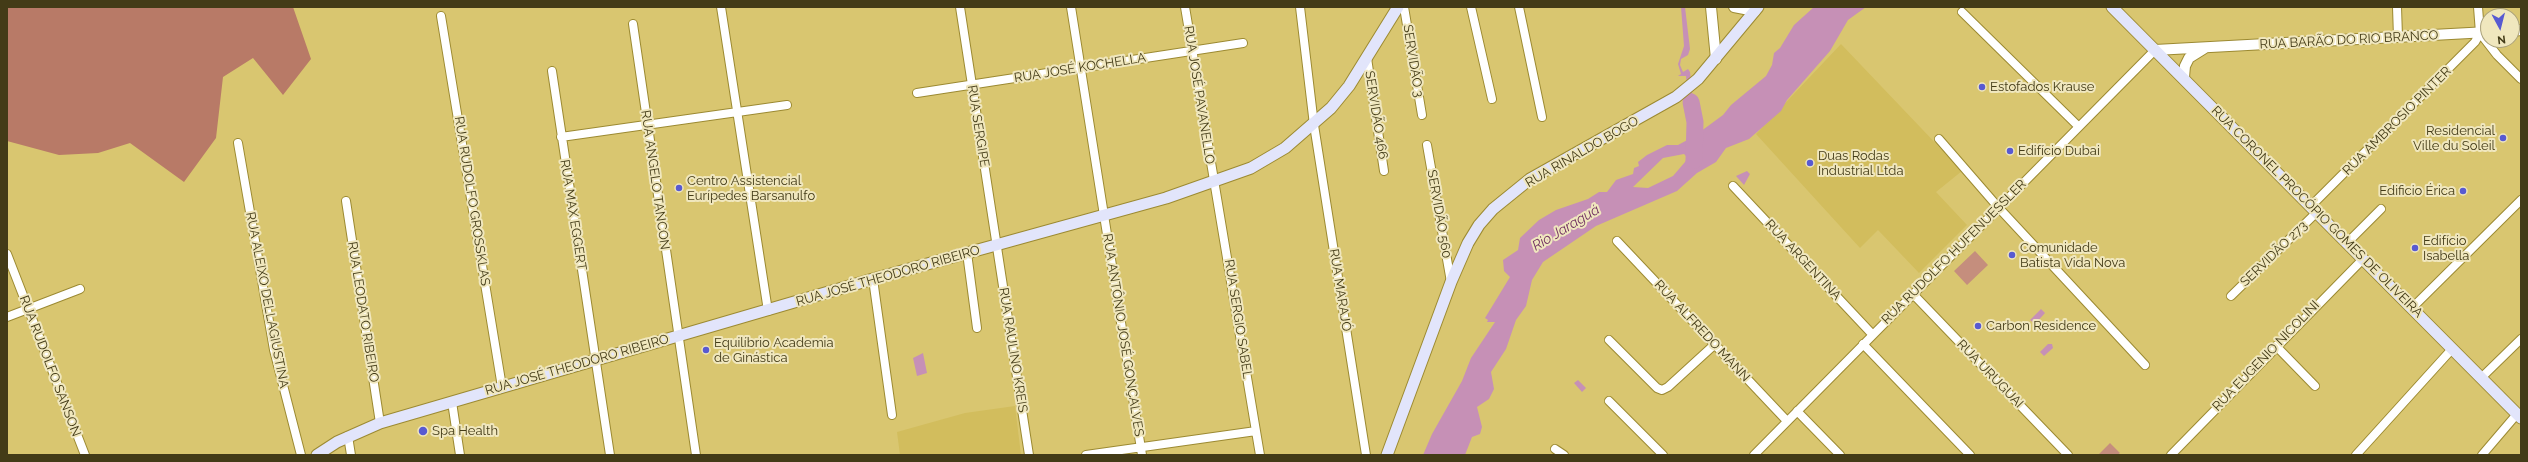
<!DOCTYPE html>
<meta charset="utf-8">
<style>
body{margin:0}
#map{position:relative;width:2528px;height:462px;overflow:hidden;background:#d9c670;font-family:Raleway,sans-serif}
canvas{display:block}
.frame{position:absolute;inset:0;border:8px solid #433b17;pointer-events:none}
.north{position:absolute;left:2480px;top:8px;width:40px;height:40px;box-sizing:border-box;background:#f0e7be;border:1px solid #aba27b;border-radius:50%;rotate:173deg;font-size:11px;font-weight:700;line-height:16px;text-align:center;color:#433b17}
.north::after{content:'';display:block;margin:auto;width:14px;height:18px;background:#585ad1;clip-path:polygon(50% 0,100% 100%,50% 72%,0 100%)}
</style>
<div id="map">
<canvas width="2528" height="462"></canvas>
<div class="frame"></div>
<div class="north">N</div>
</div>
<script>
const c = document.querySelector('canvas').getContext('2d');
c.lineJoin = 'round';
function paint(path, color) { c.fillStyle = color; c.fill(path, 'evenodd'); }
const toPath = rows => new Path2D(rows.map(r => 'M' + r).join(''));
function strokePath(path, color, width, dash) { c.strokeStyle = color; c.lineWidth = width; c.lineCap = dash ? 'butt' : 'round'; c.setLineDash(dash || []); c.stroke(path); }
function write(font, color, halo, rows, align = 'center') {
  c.font = font + ' Raleway,sans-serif'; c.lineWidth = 4; c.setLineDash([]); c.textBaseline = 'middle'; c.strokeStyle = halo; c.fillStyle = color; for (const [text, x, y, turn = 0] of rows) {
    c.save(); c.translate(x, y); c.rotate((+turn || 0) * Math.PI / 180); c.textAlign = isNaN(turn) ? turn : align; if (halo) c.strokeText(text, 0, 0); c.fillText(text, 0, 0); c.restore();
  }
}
const built = toPath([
 [1841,44,1962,171,1936,192,1967,225,1919,273,1878,230,1860,248,1756,134],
 [1015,406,1021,455,900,455,897,432,965,413]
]);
const green = toPath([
 [1975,251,1988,265,1967,285,1954,271],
 [2110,443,2120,453,2117,455,2098,455]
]);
const forest = toPath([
 [7,7,293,7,311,59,283,95,253,58,223,77,216,138,184,182,130,143,98,153,59,155,7,141]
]);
const water = toPath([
 [1681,7,1685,7,1690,49,1688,55,1681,59,1680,65,1683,72,1688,69,1690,72,1693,101,1689,104,1686,76,1678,76,1681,74,1678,64,1684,46],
 [1814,7,1866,7,1848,20,1830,51,1787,100,1781,111,1749,139,1726,148,1716,162,1697,173,1677,191,1596,226,1543,262,1532,280,1526,306,1516,320,1506,349,1491,372,1494,389,1489,399,1477,407,1482,427,1480,434,1472,437,1465,455,1423,455,1432,434,1462,381,1471,358,1495,322,1487,322,1488,320,1485,318,1510,277,1504,271,1503,260,1518,250,1520,238,1539,220,1556,210,1588,199,1599,192,1607,192,1616,180,1633,174,1634,168,1639,166,1638,162,1647,155,1667,145,1678,145,1693,137,1723,115,1731,105,1766,76,1772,65,1774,53,1780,48,1794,25],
 [1684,154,1687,157,1685,162,1673,176,1648,188,1633,187,1663,158],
 [1747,171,1750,174,1744,185,1736,176],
 [2041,309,2045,313,2035,324,2030,320],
 [2048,344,2052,344,2053,348,2044,356,2040,352],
 [923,353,927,373,917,376,913,358],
 [1578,380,1586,388,1582,392,1574,383]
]);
const river = toPath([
 [1691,102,1695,122,1694,160]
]);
const minor = toPath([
 [721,7,768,311],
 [960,7,1029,455],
 [1071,7,1142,455],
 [1185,7,1260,455],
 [1300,7,1314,125,1366,455],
 [1404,7,1422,115],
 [1471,7,1492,99],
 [1519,7,1542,117],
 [2397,7,2398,37],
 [1962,12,2078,126],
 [441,16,502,387],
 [633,24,696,455],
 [2480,33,2497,55,2521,79],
 [1367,58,1384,171],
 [552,71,610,455],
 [917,93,1243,43],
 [561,137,787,105],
 [1939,139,1998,207,2145,365],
 [238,143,274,350,301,455],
 [1427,145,1451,282],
 [1733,186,1872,334],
 [346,201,380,423],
 [2311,206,2475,42,2480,33,2478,7],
 [1617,241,1787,421],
 [2347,243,2381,209],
 [967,253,977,328],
 [7,254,85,455],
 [873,279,892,415],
 [1913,294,2068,455],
 [2231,296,2317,212],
 [2412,308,2521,200],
 [7,317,80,289],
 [1609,340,1657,388,1662,390,1668,387,1714,345],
 [1863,344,1970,455],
 [2276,346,2315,386],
 [2481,378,2521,339],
 [1609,401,1663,455],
 [452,402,460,455],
 [1797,411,1840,455],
 [348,436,351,455],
 [1555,449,1564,455],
 [1086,455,1256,431],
 [1754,455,2155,50],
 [2171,455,2363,259],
 [2356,455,2452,349],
 [2482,455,2517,414]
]);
const tertiary = toPath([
 [1711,7,1716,59],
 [1734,7,1755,11],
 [2512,31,2521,30],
 [2155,50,2488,32],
 [2184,77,2185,66,2189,58,2205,48]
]);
const secondary = toPath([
 [2112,7,2521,418],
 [317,455,337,442,380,423,873,279,1166,198,1251,168,1285,148,1331,108,1349,86,1398,7],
 [1387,455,1451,282,1468,243,1479,225,1493,209,1530,179,1676,97,1698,79,1758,7]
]);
const markers = [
 [1982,87,4,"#585ad1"],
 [2503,138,4,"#585ad1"],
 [2010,151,4,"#585ad1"],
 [1810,163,4,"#585ad1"],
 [679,188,4,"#585ad1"],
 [2463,191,4,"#585ad1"],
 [2415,248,4,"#585ad1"],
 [2012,255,4,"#585ad1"],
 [1978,326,4,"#585ad1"],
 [706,350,4,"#585ad1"],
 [423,431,5,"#585ad1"]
];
const streetNames = [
 ["RUA BARÃO DO RIO BRANCO",2349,40,-3],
 ["SERVIDÃO 3",1413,61,81],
 ["RUA JOSÉ KOCHELLA",1080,68,-9],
 ["RUA JOSÉ PAVANELLO",1199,95,81],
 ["SERVIDÃO 466",1376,115,81],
 ["RUA AMBROSIO PINTER",2397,121,-45],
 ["RUA SERGIPE",978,126,81],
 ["RUA RINALDO BOGO",1582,152,-30],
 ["RUA ANGELO TANCON",655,180,82],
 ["RUA RUDOLFO GROSSKLAS",472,201,81],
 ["RUA CORONEL PROCÓPIO GOMES DE OLIVEIRA",2317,212,45],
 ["SERVIDÃO 560",1439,214,80],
 ["RUA MAX EGGERT",573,215,81],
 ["RUA RUDOLFO HUFENUESSLER",1954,252,-45],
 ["SERVIDÃO 273",2274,254,-44],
 ["RUA ARGENTINA",1803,260,47],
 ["RUA JOSÉ THEODORO RIBEIRO",888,276,-16],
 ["RUA MARAJÓ",1340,290,81],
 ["RUA ALEIXO DELLAGIUSTINA",267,300,79],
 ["RUA LEODATO RIBEIRO",363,312,81],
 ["RUA SERGIO SABEL",1238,319,81],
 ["RUA ALFREDO MANN",1702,331,47],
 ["RUA ANTÔNIO JOSÉ GONÇALVES",1123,335,81],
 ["RUA RAULINO KREIS",1013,350,81],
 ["RUA EUGENIO NICOLINI",2266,356,-46],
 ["RUA JOSÉ THEODORO RIBEIRO",577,365,-16],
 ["RUA RUDOLFO SANSON",50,366,69],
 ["RUA URUGUAI",1990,374,46]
];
const poiNames = [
 ["Estofados Krause",1990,87],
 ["Residencial",2495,131,"right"],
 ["Ville du Soleil",2495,146,"right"],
 ["Edifício Dubai",2018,151],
 ["Duas Rodas",1818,156],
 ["Industrial Ltda",1818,171],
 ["Centro Assistencial",687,181],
 ["Eurípedes Barsanulfo",687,196],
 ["Edificio Érica",2455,191,"right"],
 ["Edifício",2423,241],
 ["Isabella",2423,256],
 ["Comunidade",2020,248],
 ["Batista Vida Nova",2020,263],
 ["Carbon Residence",1986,326],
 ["Equilíbrio Academia",714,343],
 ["de Ginástica",714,358],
 ["Spa Health",432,431]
];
const waterNames = [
 ["Rio Jaraguá",1566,228,-31]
];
paint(built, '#d2bd5d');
paint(green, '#c58e7d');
paint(forest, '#b87a67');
paint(water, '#c690b6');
strokePath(river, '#c690b6', 17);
strokePath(minor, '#9c8a32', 10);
strokePath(tertiary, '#9c8a32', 12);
strokePath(secondary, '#9c8a32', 13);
strokePath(minor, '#fff', 8);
strokePath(tertiary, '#fff', 10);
strokePath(secondary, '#e2e5fb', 11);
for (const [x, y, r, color] of markers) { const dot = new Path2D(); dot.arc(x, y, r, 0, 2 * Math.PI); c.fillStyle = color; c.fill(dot); strokePath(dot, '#f0e7be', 1.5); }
write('13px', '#433b17', '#f0e7be', streetNames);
write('13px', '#433b17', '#f0e7be', poiNames, 'left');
write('italic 14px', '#6f2e60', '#f0e7be', waterNames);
</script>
